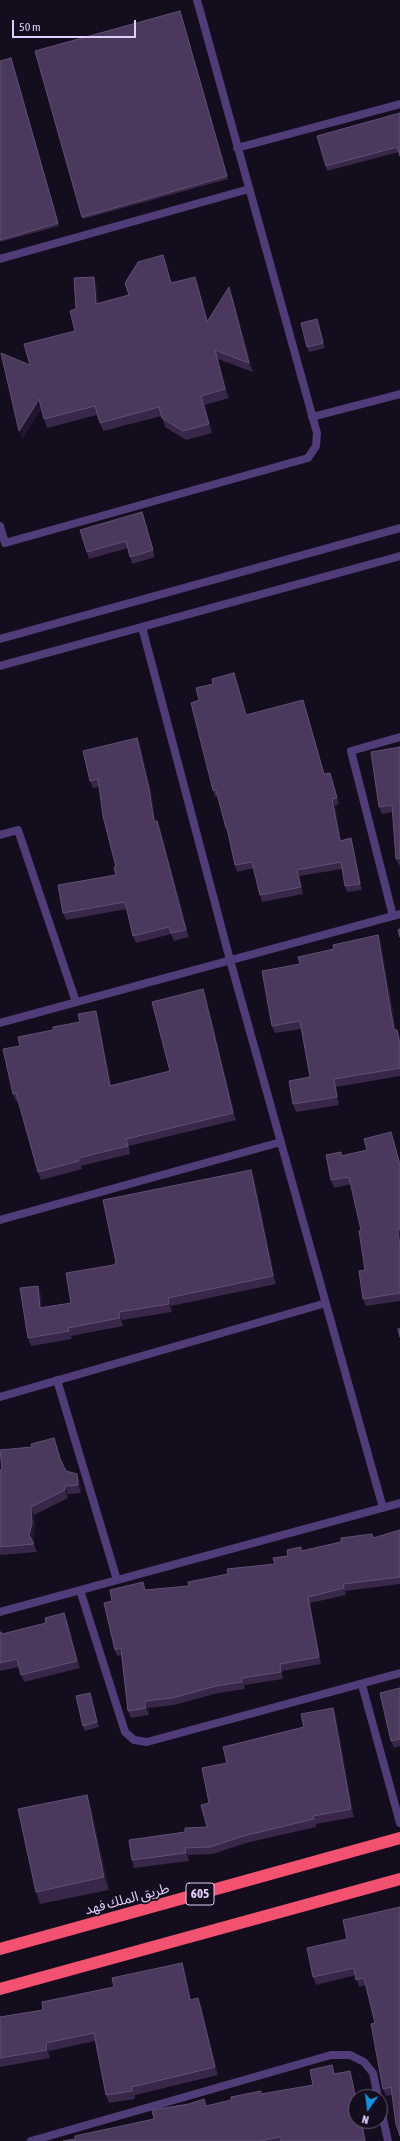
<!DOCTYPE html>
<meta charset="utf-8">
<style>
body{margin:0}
#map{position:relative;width:400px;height:2141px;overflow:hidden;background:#140d1d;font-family:"Asap Condensed",sans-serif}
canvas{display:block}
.north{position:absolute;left:348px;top:2089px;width:40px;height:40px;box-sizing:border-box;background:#140d1d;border:1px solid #655a76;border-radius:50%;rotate:194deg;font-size:11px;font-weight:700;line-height:16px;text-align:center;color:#dfcdfb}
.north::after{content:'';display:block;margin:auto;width:14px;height:18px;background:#1292e2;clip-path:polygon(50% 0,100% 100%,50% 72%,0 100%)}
.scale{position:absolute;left:12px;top:20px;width:124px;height:18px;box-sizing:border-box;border:2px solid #dfcdfb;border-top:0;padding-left:5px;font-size:12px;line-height:14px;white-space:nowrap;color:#dfcdfb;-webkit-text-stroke:3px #140d1d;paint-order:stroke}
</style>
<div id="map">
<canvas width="400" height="2141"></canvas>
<div class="north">N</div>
<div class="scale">50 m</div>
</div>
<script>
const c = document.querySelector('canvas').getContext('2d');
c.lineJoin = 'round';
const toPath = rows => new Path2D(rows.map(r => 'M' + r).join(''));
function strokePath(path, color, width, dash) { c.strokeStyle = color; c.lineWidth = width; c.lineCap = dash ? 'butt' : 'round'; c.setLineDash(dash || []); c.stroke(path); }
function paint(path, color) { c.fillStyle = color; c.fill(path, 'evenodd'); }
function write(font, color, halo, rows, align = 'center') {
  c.font = font + ' "Asap Condensed","Noto Sans Arabic",sans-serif'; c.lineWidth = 3.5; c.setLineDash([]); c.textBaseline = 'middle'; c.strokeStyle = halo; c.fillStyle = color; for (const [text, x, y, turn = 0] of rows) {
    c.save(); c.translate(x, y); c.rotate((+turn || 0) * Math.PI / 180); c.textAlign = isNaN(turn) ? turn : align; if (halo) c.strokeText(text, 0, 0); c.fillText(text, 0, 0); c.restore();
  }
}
const service = toPath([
 [237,148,400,104],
 [0,259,249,189],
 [312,417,400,394],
 [0,526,5,543,308,458,316,446,317,433,197,0]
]);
const minor = toPath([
 [142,627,230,960,383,1508],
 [0,835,18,830,76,1002],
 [393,916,351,751,400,737],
 [0,1023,400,914],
 [0,1220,281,1142],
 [57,1380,117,1580],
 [0,1397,326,1303],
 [80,1590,125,1732,134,1740,147,1742,400,1673],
 [0,1612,400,1503],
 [362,1685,400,1823],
 [380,2105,388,2141],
 [31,2141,331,2055,350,2055,364,2062,373,2073,378,2097]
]);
const tertiary = toPath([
 [0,639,400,528],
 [0,666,400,556]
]);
const motorway = toPath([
 [0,1949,400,1838],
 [0,1989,400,1879]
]);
const wall = toPath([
 [180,11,228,179,83,219,82,217],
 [0,61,59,226,0,242],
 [400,113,399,152,327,171,326,166],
 [166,264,171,283,198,285,208,321,232,295,253,372,218,359,229,398,205,405,212,433,186,440,165,427,162,416,103,431,97,415,47,428,41,409,22,439,30,365,75,331,76,309,97,286,98,303,129,295],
 [319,324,325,348,309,352,307,347],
 [142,512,155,557,132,564,128,548,89,559,87,552],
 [234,673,246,715,305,706,324,774,330,773,339,804,335,806,341,841,351,838,353,845,362,890,347,892,345,886,342,869,299,876,303,894,262,902,260,895,254,868,237,872,235,865,228,834,226,828,218,796,215,797,213,790,199,700,213,684],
 [137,738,140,745,152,796,155,821,157,821,160,828,189,937,174,941,171,934,136,943,133,936,127,909,66,920,63,913,116,875,116,867,99,787,93,788,90,781],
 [400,747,400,865,399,865,396,859,393,812,382,814,379,807],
 [378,935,381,943,396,1030,397,1030,400,1037,400,1076,336,1087,339,1105,296,1112,293,1104,310,1077,301,1029,275,1033,272,1026,300,964,334,949],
 [203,989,206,997,236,1120,129,1146,130,1154,81,1166,82,1169,41,1180,38,1172,18,1101,16,1101,13,1094,20,1046,53,1030,98,1018,111,1085,170,1071],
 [391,1132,400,1163,400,1301,366,1306,363,1299,365,1270,361,1230,351,1184,334,1188,331,1180,341,1152,342,1156,367,1150],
 [254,1178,276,1284,171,1306,172,1312,122,1320,123,1326,71,1336,72,1339,31,1346,28,1338,38,1286,41,1294,42,1307,71,1303,114,1265],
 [57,1446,62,1462,66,1471,77,1474,80,1482,81,1493,68,1494,68,1498,34,1515,35,1532,33,1542,37,1552,0,1555,0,1470],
 [400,1530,400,1584,345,1591,346,1595,310,1603,321,1664,282,1671,283,1679,244,1685,245,1689,218,1693,174,1705,148,1708,149,1715,131,1718,128,1711,121,1655,117,1656,115,1650,112,1601,189,1586,228,1574,275,1564,288,1556,302,1551,372,1534,374,1538],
 [64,1613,67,1620,80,1668,24,1682,19,1667,0,1671,0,1632,2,1634,46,1623],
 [400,1688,400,1746,394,1748,391,1741],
 [90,1693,92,1698,99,1727,85,1731,83,1726],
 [333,1708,336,1716,354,1817,316,1824,316,1827,246,1843,213,1854,188,1855,189,1861,134,1868,132,1860,185,1832,207,1827,209,1803,227,1763,304,1727],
 [87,1795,91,1807,109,1890,40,1904,36,1892],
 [400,1907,392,2095,386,2096,383,2089,375,2023,366,1985,359,1987,356,1975,316,1985,313,1977,347,1939],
 [182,1963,185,1971,191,2000,201,2006,218,2075,135,2095,135,2099,109,2103,106,2095,95,2041,49,2051,50,2058,0,2067,0,2017,43,2010,114,1987],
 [335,2072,335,2074,352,2078,366,2141,63,2141,75,2139,207,2106,262,2094,313,2085]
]);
const shadedWall = toPath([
 [163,255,166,264,174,292,171,283],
 [94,277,97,286,99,313,96,304],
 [195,277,198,285,210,331,207,322],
 [229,287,232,295,253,372,249,363],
 [317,319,319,324,325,348,323,343],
 [215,350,218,359,229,398,225,389],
 [201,396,205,405,212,433,209,424],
 [39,399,42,408,22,439,19,431],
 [142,512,145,519,155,557,153,550],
 [303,700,305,706,326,781,324,774],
 [137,738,140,745,152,796,156,828,154,821],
 [330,773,332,779,339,804,337,798],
 [332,799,335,806,342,848,340,841],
 [157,821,160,828,189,937,186,930],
 [351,838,353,845,362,890,360,884],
 [378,935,381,943,397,1038,394,1030],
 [203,989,206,997,236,1120,233,1113],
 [96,1011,98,1018,113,1093,110,1086],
 [397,1030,400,1037,400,1045],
 [334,1079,336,1087,339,1105,337,1097],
 [251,1170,254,1178,276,1284,273,1276],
 [397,1229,400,1236,400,1244],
 [38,1286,41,1294,43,1316,40,1308],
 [168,1298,171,1306,172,1312,169,1304],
 [119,1312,122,1320,123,1326,120,1318],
 [54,1438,57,1446,63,1467,60,1459],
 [77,1474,80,1482,81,1493,78,1485],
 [65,1486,68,1494,68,1498,65,1490],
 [31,1507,34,1515,35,1532,32,1543,29,1535],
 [308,1597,310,1603,321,1664,319,1657],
 [64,1613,67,1620,80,1668,77,1661],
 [280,1664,282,1671,283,1679,281,1672],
 [90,1693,92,1698,99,1727,97,1722],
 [145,1701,148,1708,149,1715,146,1708],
 [333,1708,336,1716,354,1817,351,1809],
 [87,1795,91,1807,109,1890,104,1877],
 [185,1848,188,1855,189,1861,186,1853],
 [182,1963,185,1971,193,2008,190,2000],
 [198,1998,201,2006,218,2075,215,2067],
 [46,2043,49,2051,50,2058,47,2050],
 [350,2071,352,2078,356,2097,356,2100],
 [361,2121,362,2121,366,2141,365,2141]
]);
const building = toPath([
 [180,11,227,176,82,217,35,51,180,11],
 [11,58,58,223,0,240,0,61,11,58],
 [400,113,400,156,397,147,326,166,317,136,400,113],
 [163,255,171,283,195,277,207,322,229,287,249,363,215,350,225,389,201,396,209,424,183,431,162,418,159,407,100,423,95,406,44,419,39,399,19,431,1,353,30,365,24,344,75,331,70,311,76,309,74,278,94,277,96,304,129,295,125,283,138,262,163,255],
 [317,319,323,343,307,347,301,323,317,319],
 [142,512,153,550,130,557,126,541,87,552,80,530,142,512],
 [234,673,246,715,303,700,324,774,330,773,337,798,332,799,340,841,351,838,360,884,345,886,341,862,297,870,301,887,260,895,252,862,235,865,227,828,226,828,216,790,213,790,191,703,199,700,196,688,213,684,212,679,234,673],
 [137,738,149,789,154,821,157,821,186,930,171,933,169,927,133,936,125,902,63,913,58,885,116,875,114,867,116,867,103,816,98,779,90,781,83,751,137,738],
 [400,747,400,858,396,859,392,805,379,807,371,752,400,747],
 [400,929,400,937,398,930,400,929],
 [378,935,394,1030,397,1030,400,1045,400,1068,334,1079,337,1097,293,1104,289,1081,310,1077,300,1021,272,1026,262,971,300,964,298,957,334,949,333,945,378,935],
 [203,989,233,1113,126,1139,128,1146,78,1158,79,1161,38,1172,16,1093,13,1094,3,1049,20,1046,18,1037,53,1030,53,1027,80,1022,78,1014,96,1011,110,1086,170,1071,152,1002,203,989],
 [391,1132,400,1165,400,1229,397,1229,400,1244,400,1293,363,1299,359,1271,365,1270,359,1231,361,1230,349,1177,331,1180,326,1155,341,1152,341,1156,367,1150,364,1139,391,1132],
 [251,1170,273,1276,168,1298,169,1304,119,1312,120,1318,68,1328,69,1331,28,1338,20,1288,38,1286,40,1308,71,1303,66,1273,114,1265,116,1262,103,1200,251,1170],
 [398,1329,400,1329,400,1337,398,1329],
 [54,1438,60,1459,66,1471,77,1474,78,1485,65,1486,65,1490,31,1507,32,1524,29,1535,34,1544,0,1547,0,1470,2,1469,0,1450,32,1447,31,1444,54,1438],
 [400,1530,400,1577,343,1584,344,1588,308,1597,319,1657,280,1664,281,1672,242,1678,242,1682,216,1686,172,1698,145,1701,146,1708,128,1711,121,1648,115,1650,104,1603,112,1601,110,1590,143,1582,145,1590,189,1586,188,1582,228,1574,227,1569,275,1564,273,1558,288,1556,287,1550,301,1547,301,1551,341,1542,341,1538,372,1534,373,1538,400,1530],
 [64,1613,77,1661,21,1675,17,1659,0,1663,0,1632,1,1632,2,1634,46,1623,45,1618,64,1613],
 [400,1688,400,1739,391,1741,380,1693,400,1688],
 [90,1693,97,1722,83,1726,76,1696,90,1693],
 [333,1708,351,1809,313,1816,314,1819,243,1836,210,1847,185,1848,186,1853,132,1860,129,1840,185,1832,185,1828,207,1827,201,1805,209,1803,202,1768,227,1763,223,1747,304,1727,301,1714,333,1708],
 [87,1795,104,1877,36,1892,18,1809,87,1795],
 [400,1907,400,2136,396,2124,391,2087,383,2089,371,2024,375,2023,364,1978,356,1980,354,1968,313,1977,307,1948,347,1939,343,1920,400,1907],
 [182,1963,190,2000,198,1998,215,2067,132,2087,132,2091,106,2095,94,2033,46,2043,47,2050,0,2058,0,2017,43,2010,42,2002,114,1987,112,1978,182,1963],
 [332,2065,334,2074,350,2071,356,2100,356,2121,361,2121,365,2141,281,2141,280,2137,260,2141,63,2141,75,2139,75,2136,154,2119,152,2110,189,2104,204,2099,206,2106,231,2100,231,2097,261,2091,261,2094,313,2085,310,2070,332,2065]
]);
const shields = [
 [200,1894,28]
];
const shieldNames = [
 ["605",200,1894]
];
const streetNames = [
 ["طريق الملك فهد",127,1899,-15]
];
strokePath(service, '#4f3c78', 8);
strokePath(minor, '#4f3c78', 8);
strokePath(tertiary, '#4f3c78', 8);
strokePath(motorway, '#f25170', 12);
paint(wall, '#382749');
paint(shadedWall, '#221530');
paint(building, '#4a395c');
strokePath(building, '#615075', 1);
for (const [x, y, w] of shields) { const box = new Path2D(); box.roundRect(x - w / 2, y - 11, w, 22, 3); c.fillStyle = '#140d1d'; c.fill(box); strokePath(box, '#dfcdfb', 1); }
write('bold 13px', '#dfcdfb', null, shieldNames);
write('14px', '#dfcdfb', '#140d1d', streetNames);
</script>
